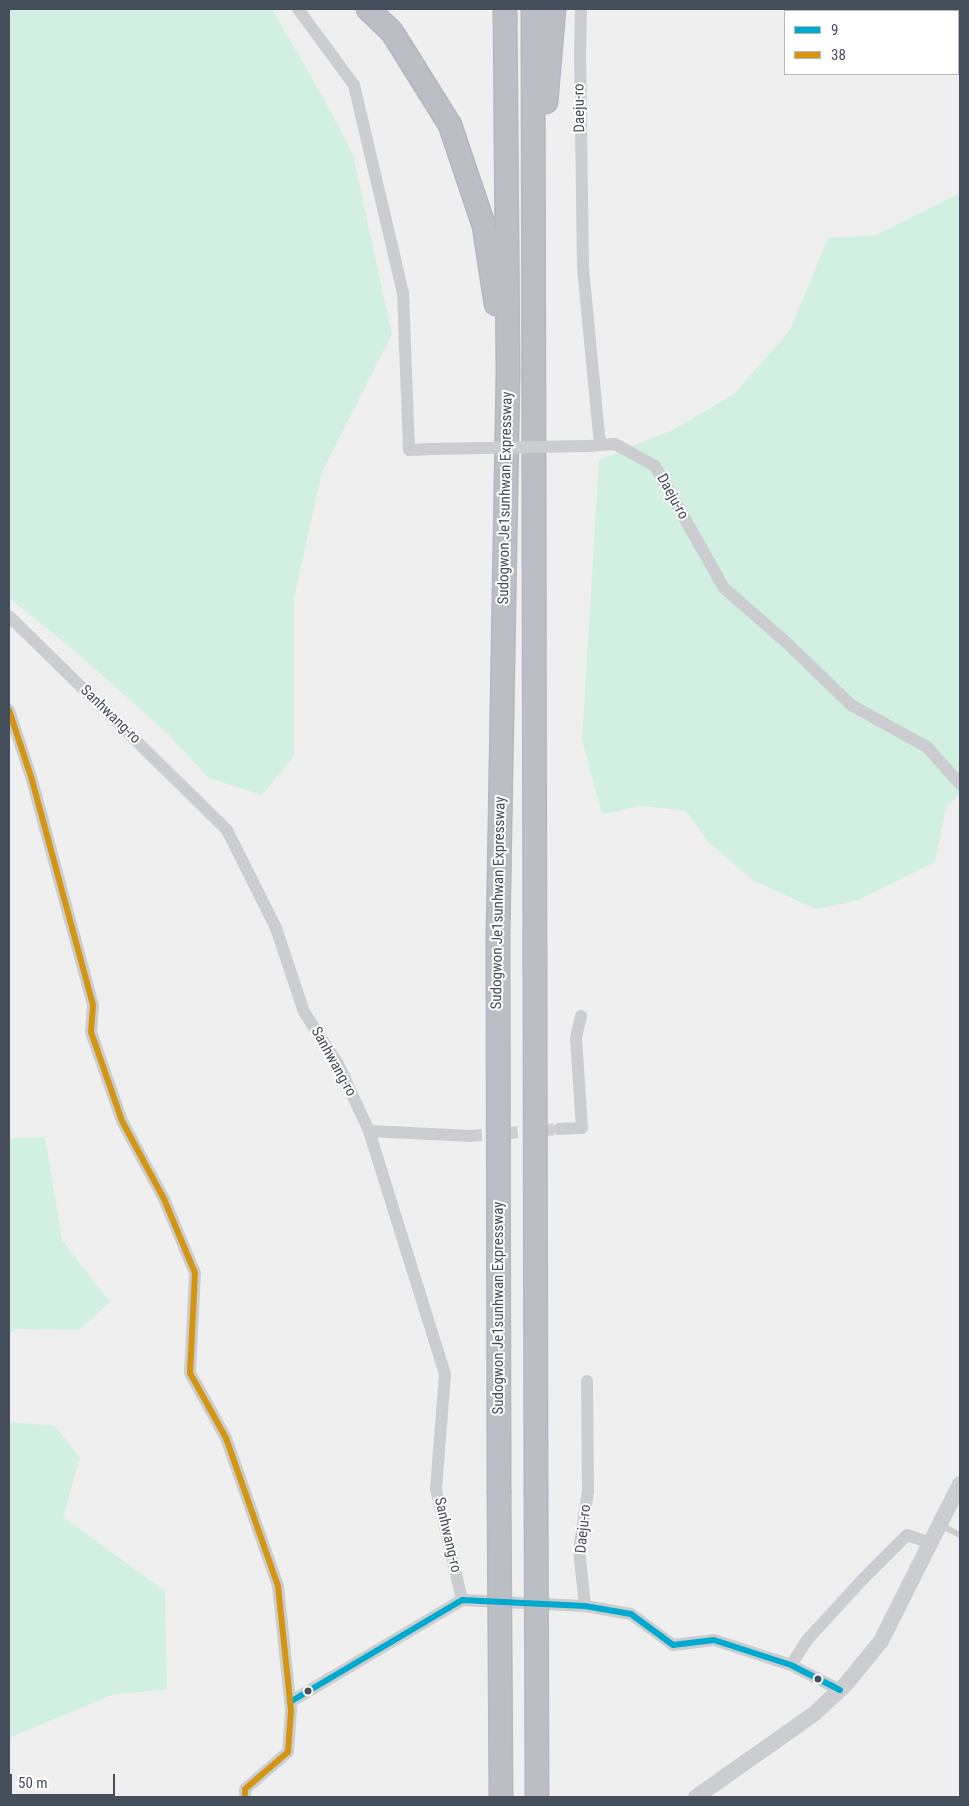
<!DOCTYPE html>
<style>
body{margin:0}
#map{position:relative;width:969px;height:1806px;overflow:hidden;background:#f0efef;font-family:"Roboto Condensed",sans-serif}
canvas{display:block}
.frame{position:absolute;inset:0;border:10px solid #454f5c;pointer-events:none}
.legend{position:absolute;left:784px;top:10px;width:175px;height:65px;box-sizing:border-box;background:#fff;border:1px solid #b5b9be;margin:0;padding:6px 9px;list-style:none;font-size:15px;color:#454f5c}
.legend li{display:flex;align-items:center;gap:10px;height:25px}
.legend b{width:25px;border:1px solid #b5b9be}
.scale{position:absolute;left:10px;top:1774px;width:105px;height:22px;box-sizing:border-box;border:2px solid #454f5c;border-top:0;padding-left:6px;font-size:15px;line-height:18px;white-space:nowrap;color:#454f5c;-webkit-text-stroke:4px #fff;paint-order:stroke}
</style>
<div id="map">
<canvas width="969" height="1806"></canvas>
<div class="frame"></div>
<ul class="legend">
<li><b style="height:6px;background:#00a9ce"></b>9</li>
<li><b style="height:6px;background:#d39512"></b>38</li>
</ul>
<div class="scale">50 m</div>
</div>
<script>
const c = document.querySelector('canvas').getContext('2d');
c.lineJoin = 'round';
function paint(path, color) { c.fillStyle = color; c.fill(path, 'evenodd'); }
const toPath = rows => new Path2D(rows.map(r => 'M' + r).join(''));
function strokePath(path, color, width, dash) { c.strokeStyle = color; c.lineWidth = width; c.lineCap = dash ? 'butt' : 'round'; c.setLineDash(dash || []); c.stroke(path); }
function write(font, color, halo, rows, align = 'center') {
  c.font = font + ' "Roboto Condensed",sans-serif'; c.lineWidth = 4; c.setLineDash([]); c.textBaseline = 'middle'; c.strokeStyle = halo; c.fillStyle = color; for (const [text, x, y, turn = 0] of rows) {
    c.save(); c.translate(x, y); c.rotate((+turn || 0) * Math.PI / 180); c.textAlign = isNaN(turn) ? turn : align; if (halo) c.strokeText(text, 0, 0); c.fillText(text, 0, 0); c.restore();
  }
}
const green = toPath([
 [9,9,272,9,324,99,353,155,392,334,322,472,294,598,294,756,262,795,209,778,167,733,69,646,9,598],
 [960,193,960,794,946,807,935,862,856,901,816,909,754,881,708,842,686,811,642,806,602,814,582,740,599,460,674,429,734,394,790,330,828,238,876,235],
 [45,1137,62,1240,110,1302,79,1330,16,1329,9,1333,9,1138],
 [9,1422,55,1426,80,1458,63,1517,165,1591,167,1689,112,1695,9,1738]
]);
const minorTunnel = toPath([
 [470,1136,559,1129]
]);
const service = toPath([
 [940,1525,960,1535]
]);
const minor = toPath([
 [298,9,354,85,403,293,409,450,432,449],
 [581,9,580,54,583,268,600,445],
 [588,446,615,444,655,466,724,588,787,643,851,705,927,747,960,784],
 [9,616,227,830,276,928,304,1012,338,1064,369,1131,445,1374,436,1489,462,1600],
 [9,710,32,780,93,1005,91,1032,122,1121,164,1199,195,1273,190,1373,226,1438,278,1586,291,1710,288,1752,245,1789,245,1797],
 [559,1129,582,1128,576,1038,581,1016],
 [369,1131,470,1136],
 [585,1606,579,1550,588,1492,587,1381],
 [791,1665,807,1640,864,1578,907,1535,930,1543],
 [290,1702,462,1600,585,1606,631,1614,673,1645,714,1640,791,1665,840,1690]
]);
const tertiary = toPath([
 [696,1797,814,1714,846,1684,881,1641,960,1484]
]);
const motorway = toPath([
 [368,9,392,32,450,125,484,226,496,304],
 [533,9,536,1490],
 [546,102,554,9],
 [499,1491,498,937,508,373,505,9]
]);
const minorBridge = toPath([
 [432,449,588,446]
]);
const motorwayBridge = toPath([
 [536,1490,537,1797],
 [499,1491,501,1797]
]);
const bus1 = toPath([
 [290,1702,462,1600,585,1606,631,1614,673,1645,714,1640,791,1665,840,1690]
]);
const bus2 = toPath([
 [9,710,32,780,93,1005,91,1032,122,1121,164,1199,195,1273,190,1373,226,1438,278,1586,291,1710,288,1752,245,1789,245,1797]
]);
const markers = [
 [818,1679,4.5,"#454f5c"],
 [308,1691,4.5,"#454f5c"]
];
const streetNames = [
 ["Daeju-ro",580,108,-91],
 ["Daeju-ro",672,497,61],
 ["Sudogwon Je1sunhwan Expressway",506,498,-89],
 ["Sanhwang-ro",110,715,44],
 ["Sudogwon Je1sunhwan Expressway",499,903,-89],
 ["Sanhwang-ro",333,1062,61],
 ["Sudogwon Je1sunhwan Expressway",499,1308,-90],
 ["Daeju-ro",584,1529,-84],
 ["Sanhwang-ro",447,1535,77]
];
paint(green, '#d2f0e1');
strokePath(minorTunnel, '#cecfd2', 12, [12, 6]);
strokePath(motorway, '#b4b7bf', 25);
strokePath(service, '#cbcdd0', 6);
strokePath(minor, '#cbcdd0', 12);
strokePath(tertiary, '#cbcdd0', 16);
strokePath(motorway, '#bbbfc5', 22);
strokePath(motorwayBridge, '#b4b7bf', 25, []);
strokePath(minorBridge, '#cbcdd0', 12);
strokePath(motorwayBridge, '#bbbfc5', 22);
strokePath(bus1, '#00a9ce', 6);
strokePath(bus2, '#d39512', 6);
for (const [x, y, r, color] of markers) { const dot = new Path2D(); dot.arc(x, y, r, 0, 2 * Math.PI); c.fillStyle = color; c.fill(dot); strokePath(dot, '#fff', 2); }
write('15px', '#454f5c', '#fff', streetNames);
</script>
